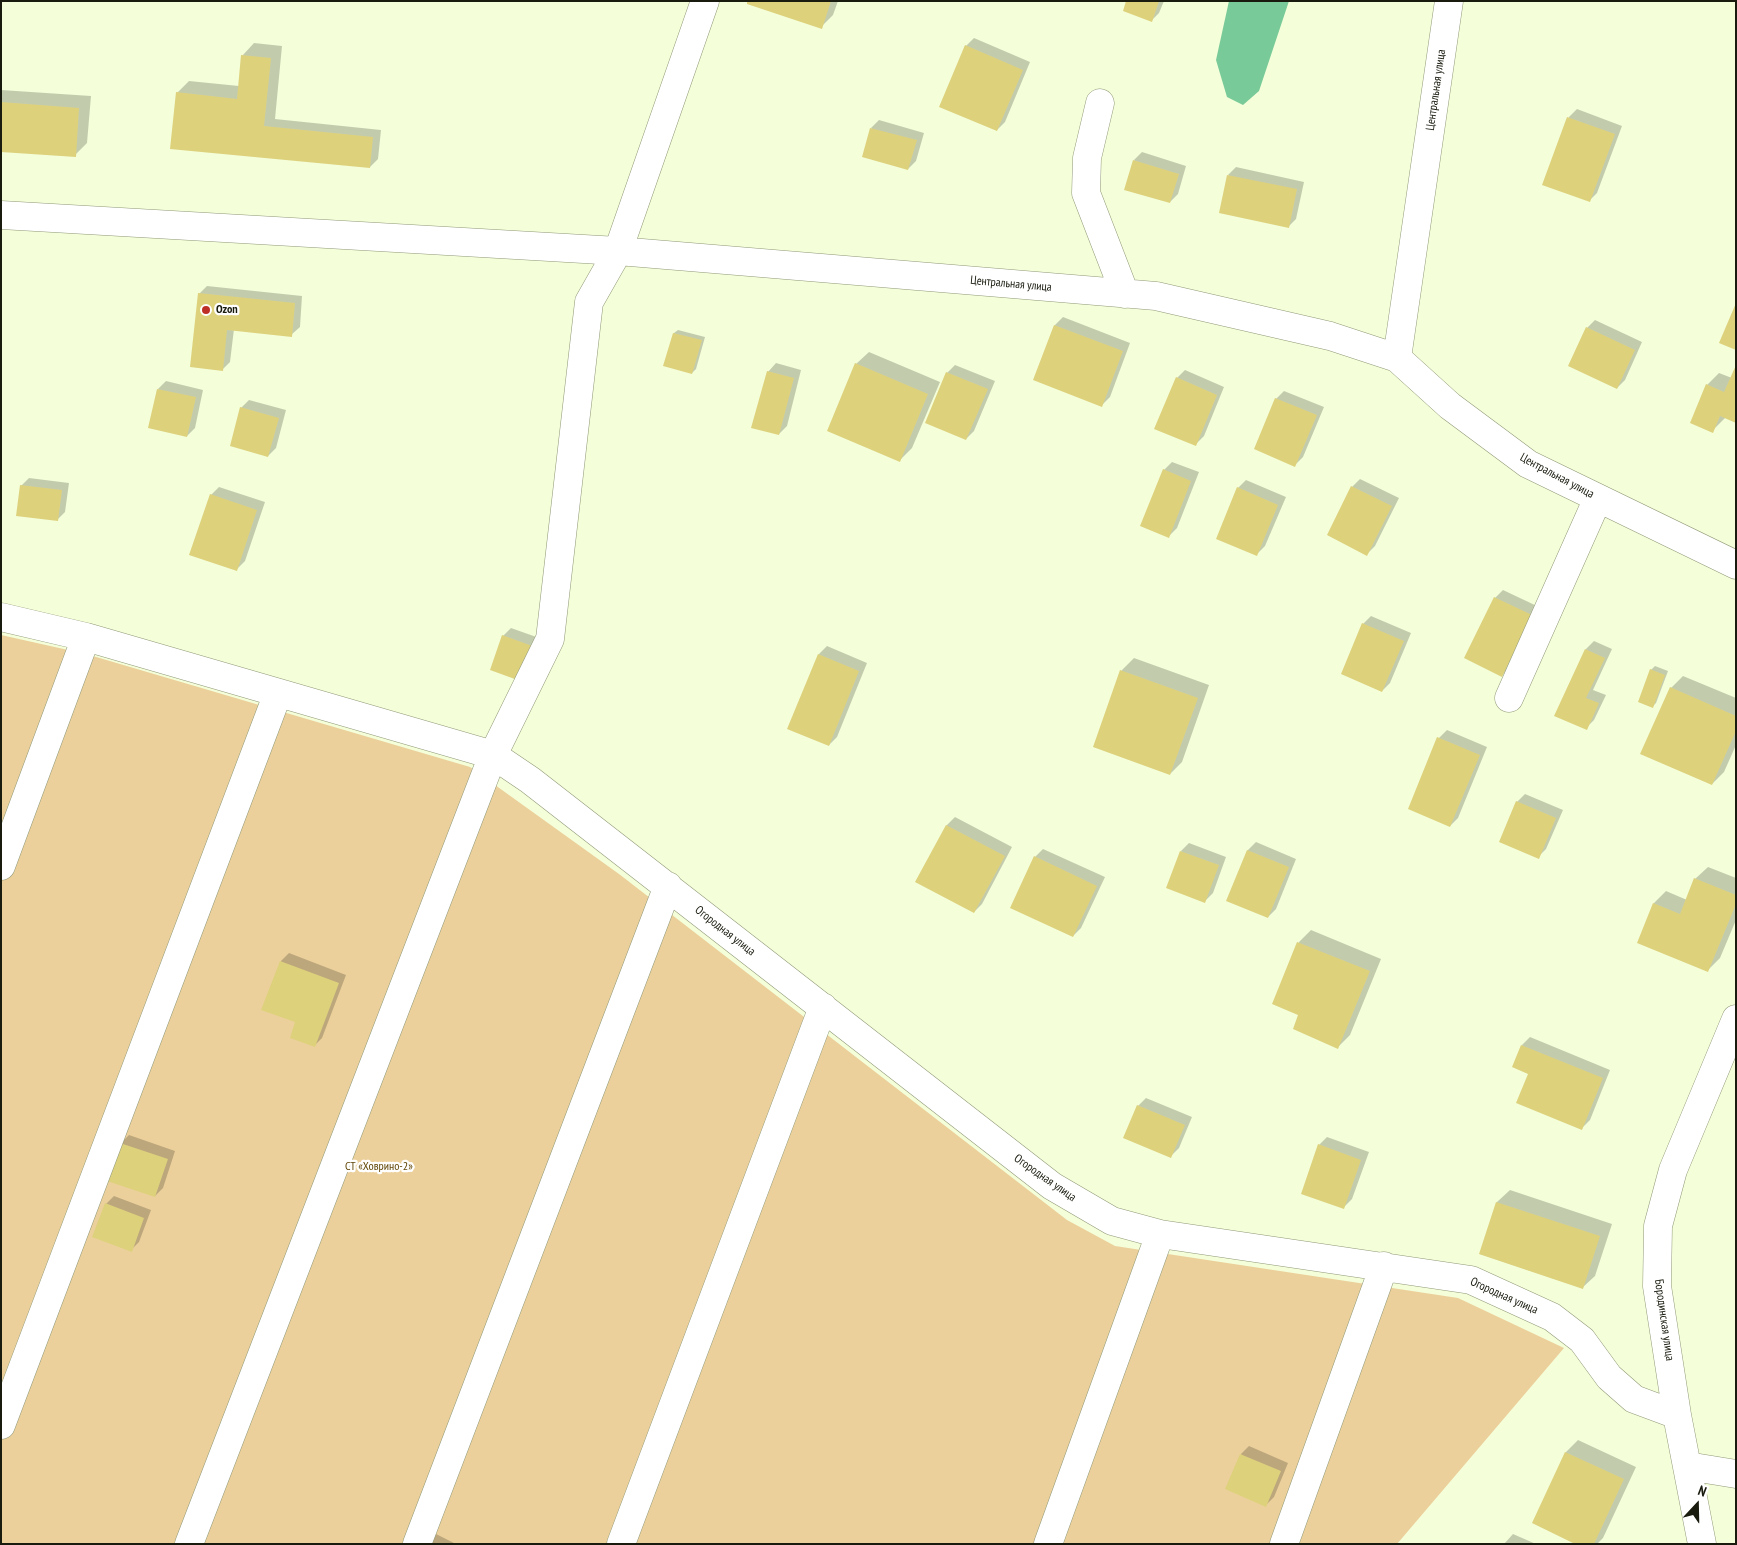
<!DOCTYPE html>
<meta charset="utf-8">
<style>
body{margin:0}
#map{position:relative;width:1737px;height:1545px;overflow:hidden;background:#f4fed9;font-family:"PT Sans Narrow",sans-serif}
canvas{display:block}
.frame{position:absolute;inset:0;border:2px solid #181b0e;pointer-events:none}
.north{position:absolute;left:1672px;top:1480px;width:50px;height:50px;-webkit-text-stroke:4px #fff;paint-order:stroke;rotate:21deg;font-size:14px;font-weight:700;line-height:20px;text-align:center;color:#181b0e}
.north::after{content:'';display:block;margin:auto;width:18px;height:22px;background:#181b0e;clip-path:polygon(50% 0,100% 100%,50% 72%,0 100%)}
</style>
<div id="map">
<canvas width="1737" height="1545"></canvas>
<div class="frame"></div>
<div class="north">N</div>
</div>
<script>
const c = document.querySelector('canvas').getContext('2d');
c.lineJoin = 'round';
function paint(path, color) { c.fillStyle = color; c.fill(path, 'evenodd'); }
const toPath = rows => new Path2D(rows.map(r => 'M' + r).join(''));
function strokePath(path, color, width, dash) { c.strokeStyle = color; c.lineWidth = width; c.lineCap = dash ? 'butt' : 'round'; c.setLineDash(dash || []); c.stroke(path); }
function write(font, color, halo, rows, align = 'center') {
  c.font = font + ' "PT Sans Narrow",sans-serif'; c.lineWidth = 4.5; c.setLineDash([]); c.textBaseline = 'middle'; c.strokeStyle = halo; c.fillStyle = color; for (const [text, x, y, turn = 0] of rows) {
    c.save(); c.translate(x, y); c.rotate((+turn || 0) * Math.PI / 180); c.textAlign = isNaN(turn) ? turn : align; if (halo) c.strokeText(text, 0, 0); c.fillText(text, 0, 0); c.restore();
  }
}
const green = toPath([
 [1,635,86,654,470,767,619,874,1067,1220,1115,1246,1458,1298,1564,1348,1397,1544,1,1544]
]);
const water = toPath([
 [1229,1,1289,1,1259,91,1243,105,1227,97,1216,60]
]);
const shadow = toPath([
 [749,1,838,1,833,15,821,27],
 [1128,1,1164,1,1159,13,1151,21],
 [974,38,1030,62,1005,122,997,130,966,46],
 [254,43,282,46,275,119,381,130,378,159,370,167,177,93,189,81,239,86,242,56],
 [1,90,91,96,87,143,75,155,1,151],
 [1577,109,1622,126,1597,193,1589,201,1544,184,1569,117],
 [879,120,924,133,916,161,908,169,871,128],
 [1142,152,1186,166,1178,194,1170,202,1134,160],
 [1236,167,1304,182,1296,219,1288,227,1228,175],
 [207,286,302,296,300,327,291,335,234,329,230,362,222,370,199,294],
 [1063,317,1130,343,1110,397,1102,405,1034,379,1055,325],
 [1595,320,1642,342,1625,380,1617,388,1587,328],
 [678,330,705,337,696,369,692,373,665,365,674,333],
 [869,352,940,382,912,448,900,460,856,364],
 [776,363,801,370,787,426,779,434,768,372],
 [955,365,995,381,974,431,966,439,947,373],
 [1185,370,1224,387,1204,436,1196,444,1177,378],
 [1719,373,1732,378,1726,417,1712,431,1707,385],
 [166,381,203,390,195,428,187,436,158,389],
 [1284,391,1324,407,1303,457,1295,465,1276,399],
 [249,400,286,410,276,448,268,456,241,408],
 [1172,462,1199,472,1177,528,1169,536,1164,470],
 [29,478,69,483,65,512,57,520,21,486],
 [1360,479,1399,498,1375,546,1367,554,1328,535,1352,487],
 [1246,480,1286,497,1265,546,1257,554,1238,488],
 [219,487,265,502,245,561,237,569,211,495],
 [1503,590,1539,607,1510,667,1502,675,1466,658,1495,598],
 [1371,616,1411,633,1390,683,1382,691,1363,624],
 [511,628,542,639,530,672,503,636],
 [1594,641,1612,649,1593,690,1606,695,1594,720,1586,728,1586,649],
 [827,646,867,663,837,737,829,745,819,654],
 [1134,658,1209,685,1182,762,1170,774,1094,746,1122,670],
 [1655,666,1668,671,1656,703,1653,706,1651,670],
 [1683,676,1736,698,1736,745,1724,772,1712,784,1671,688],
 [1447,730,1487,747,1458,818,1450,826,1439,738],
 [1525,794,1563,810,1546,849,1538,857,1517,802],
 [955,817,1012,847,982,904,974,912,917,882,947,825],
 [1256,842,1296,859,1276,909,1268,917,1227,900,1248,850],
 [1189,843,1226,857,1213,893,1205,901,1181,851],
 [1043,849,1105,877,1081,928,1073,936,1035,857],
 [1708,867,1736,878,1736,920,1720,958,1708,970,1639,942,1654,903,1666,891,1687,900,1695,879],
 [1311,930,1381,959,1350,1035,1338,1047,1300,1015,1273,1003,1299,942],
 [289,953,346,975,322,1038,314,1046,297,1022,281,961],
 [1530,1037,1610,1070,1590,1120,1582,1128,1530,1073,1522,1045],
 [1146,1098,1192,1117,1179,1148,1171,1156,1138,1106],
 [129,1135,175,1151,163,1188,155,1196,121,1143],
 [1327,1137,1369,1152,1352,1199,1344,1207,1319,1145],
 [1510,1190,1612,1224,1595,1276,1582,1288,1480,1254,1497,1202],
 [114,1196,151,1210,139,1242,131,1250,106,1204],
 [1578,1440,1636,1467,1603,1538,1597,1544,1578,1544,1533,1523,1566,1452],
 [1249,1446,1288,1463,1274,1497,1266,1505,1241,1454],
 [428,1530,456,1544,417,1544],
 [1513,1534,1536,1544,1504,1544]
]);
const building = toPath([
 [747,1,831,1,822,29,747,4],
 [1126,1,1159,1,1152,22,1123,11],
 [965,45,1023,70,997,131,939,107],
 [241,55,271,58,264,126,373,137,370,168,170,149,176,92,237,99],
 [1,102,79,108,76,157,1,152],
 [1567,117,1615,134,1590,202,1542,185],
 [870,128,917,140,908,170,862,157],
 [1133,160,1179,174,1170,203,1124,190],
 [1227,175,1297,189,1289,228,1219,213],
 [198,293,295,303,292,337,227,330,223,371,190,367],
 [1736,303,1736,350,1719,343],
 [1054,325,1123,351,1102,407,1033,380],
 [1586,327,1635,350,1617,389,1568,366],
 [673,333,702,340,692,374,663,366],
 [855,363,928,394,900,462,827,431],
 [1736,365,1736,423,1720,416,1713,433,1690,423,1706,384,1724,392],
 [767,371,794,378,779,435,751,428],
 [946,372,988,389,966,440,925,423],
 [1176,377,1217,395,1196,446,1154,429],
 [157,389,196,397,187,437,148,428],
 [1275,398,1317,415,1295,467,1254,449],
 [240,407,279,418,268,457,230,446],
 [1163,469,1191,481,1169,538,1140,526],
 [20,485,62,490,58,521,16,516],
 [1351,486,1392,506,1367,556,1327,535],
 [1237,487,1278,505,1257,556,1216,539],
 [210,494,257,510,237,571,189,555],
 [1494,597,1532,615,1502,677,1464,658],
 [1362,623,1404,641,1382,692,1341,674],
 [502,635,535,647,523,682,490,670],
 [1585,649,1605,658,1586,698,1599,703,1587,730,1554,716],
 [818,654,859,671,829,746,787,729],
 [1650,669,1665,675,1653,708,1638,702],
 [1120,670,1198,698,1170,775,1093,747],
 [1670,687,1736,716,1736,731,1712,785,1640,754],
 [1437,737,1480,755,1450,827,1408,809],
 [1516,801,1556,818,1539,859,1499,842],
 [946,825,1005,856,974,913,915,882],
 [1247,850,1289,867,1268,918,1226,901],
 [1180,851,1219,865,1205,903,1166,888],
 [1034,856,1097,886,1073,937,1010,908],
 [1694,878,1736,895,1736,904,1708,972,1637,943,1653,903,1680,914],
 [1297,942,1370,971,1338,1049,1293,1029,1298,1015,1272,1004],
 [280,961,339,983,315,1047,290,1038,295,1022,261,1010],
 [1521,1045,1603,1078,1582,1130,1516,1103,1528,1074,1512,1067],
 [1137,1105,1185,1125,1171,1158,1123,1138],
 [120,1143,168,1159,155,1197,107,1181],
 [1318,1144,1361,1160,1344,1209,1301,1194],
 [1496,1202,1600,1236,1583,1289,1479,1254],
 [105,1203,144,1218,132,1252,92,1237],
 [1565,1452,1624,1479,1594,1544,1575,1544,1532,1523],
 [1240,1454,1281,1471,1266,1507,1225,1489]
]);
const minor = toPath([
 [1100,103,1087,158,1086,193,1125,294],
 [1,215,618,251,1156,296,1330,336,1397,358,1450,406,1528,464,1736,565],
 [1397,358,1449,1],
 [1,617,86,637,493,755,530,780,1052,1186,1112,1221,1160,1234,1471,1280,1552,1317,1582,1340,1609,1377,1634,1399,1677,1415],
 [1509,698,1598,498],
 [1,866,86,637],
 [1,1425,278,693],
 [1687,1466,1736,1474],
 [189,1544,493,755,550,639,589,302,618,251,705,1],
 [417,1544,668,886],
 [621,1544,823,1007],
 [1048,1544,1160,1234],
 [1284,1544,1384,1266],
 [1702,1544,1677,1415,1657,1286,1658,1226,1673,1170,1736,1019]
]);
const markers = [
 [206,310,5,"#bd2f26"]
];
const streetNames = [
 ["Центральная улица",1436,90,-82],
 ["Центральная улица",1011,284,5],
 ["Центральная улица",1557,476,28],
 ["Огородная улица",725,931,38],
 ["Огородная улица",1045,1178,35],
 ["Огородная улица",1504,1296,24],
 ["Бородинская улица",1664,1320,82]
];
const poiNames = [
 ["Ozon",216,310]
];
const parkNames = [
 ["СТ «Ховрино-2»",379,1167]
];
paint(green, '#ecd09b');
paint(water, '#79ca99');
paint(shadow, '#0003');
paint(building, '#ddd17c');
strokePath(minor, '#909978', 29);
strokePath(minor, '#fff', 28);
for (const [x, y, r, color] of markers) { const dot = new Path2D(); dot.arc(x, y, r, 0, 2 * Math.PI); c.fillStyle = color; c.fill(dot); strokePath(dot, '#fff', 2); }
write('12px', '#181b0e', '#fff', streetNames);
write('bold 12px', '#181b0e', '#fff', poiNames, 'left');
write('12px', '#624808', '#fff', parkNames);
</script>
